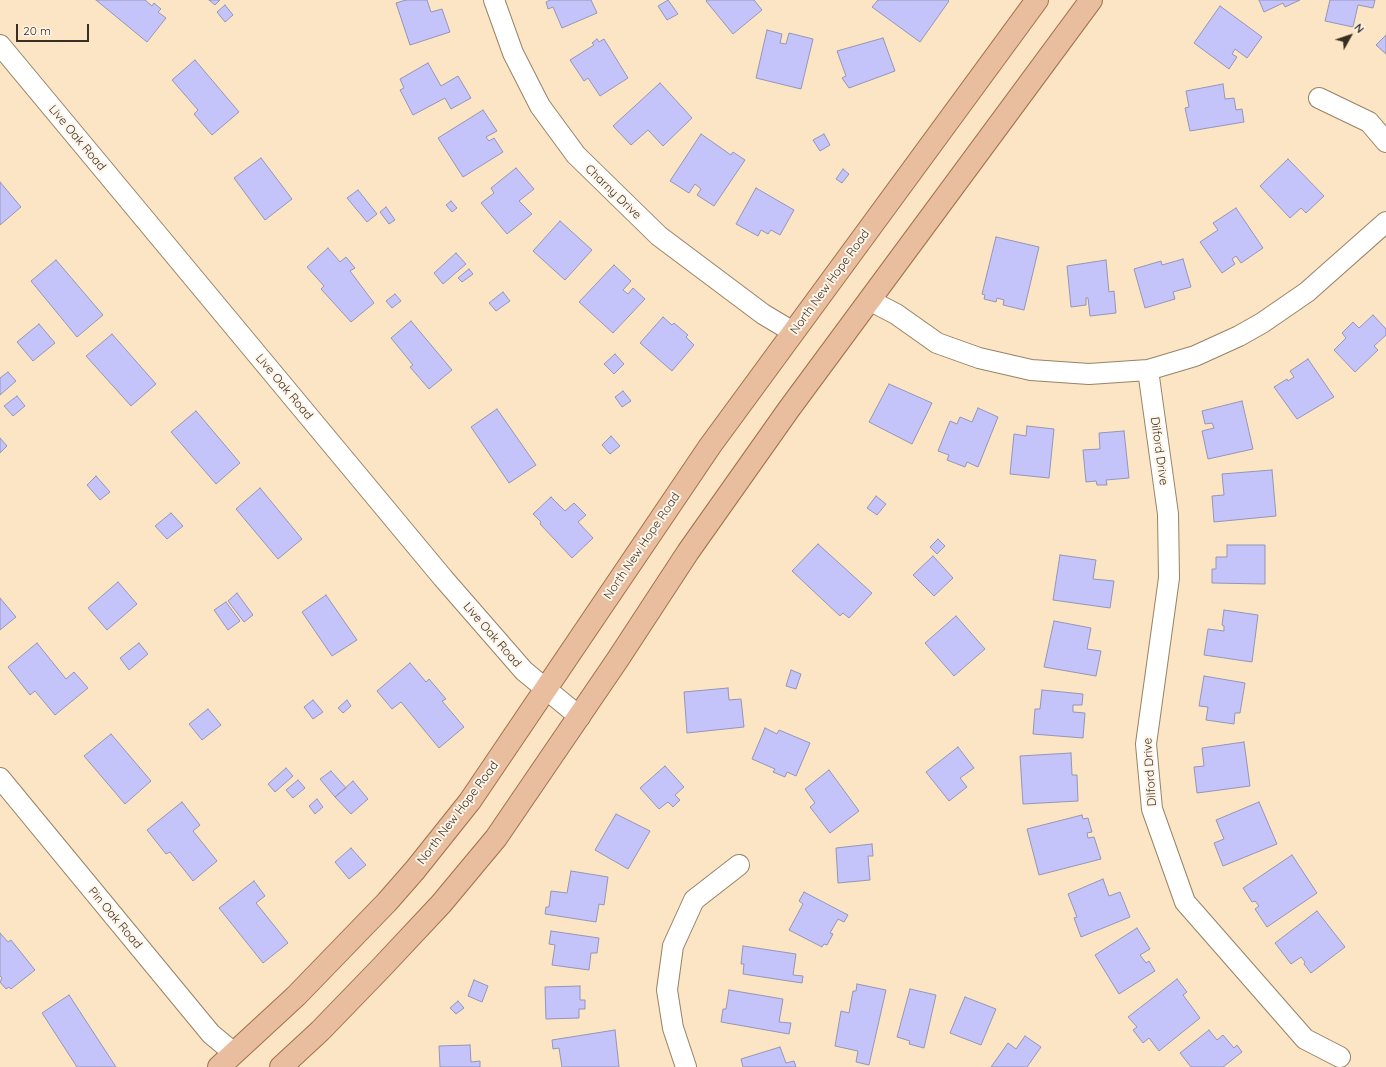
<!DOCTYPE html>
<style>
body{margin:0}
#map{position:relative;width:1386px;height:1067px;overflow:hidden;background:#fbe5c5;font-family:Quicksand,sans-serif}
canvas{display:block}
.north{position:absolute;left:1330px;top:16px;width:40px;height:40px;-webkit-text-stroke:3px #fef5e8;paint-order:stroke;rotate:50deg;font-size:11px;font-weight:700;line-height:16px;text-align:center;color:#382f23}
.north::after{content:'';display:block;margin:auto;width:14px;height:18px;background:#382f23;clip-path:polygon(50% 0,100% 100%,50% 72%,0 100%)}
.scale{position:absolute;left:16px;top:24px;width:73px;height:18px;box-sizing:border-box;border:2px solid #382f23;border-top:0;padding-left:5px;font-size:12px;line-height:14px;white-space:nowrap;color:#382f23;-webkit-text-stroke:3px #fef5e8;paint-order:stroke}
</style>
<div id="map">
<canvas width="1386" height="1067"></canvas>
<div class="north">N</div>
<div class="scale">20 m</div>
</div>
<script>
const c = document.querySelector('canvas').getContext('2d');
c.lineJoin = 'round';
function paint(path, color) { c.fillStyle = color; c.fill(path, 'evenodd'); }
const toPath = rows => new Path2D(rows.map(r => 'M' + r).join(''));
function strokePath(path, color, width, dash) { c.strokeStyle = color; c.lineWidth = width; c.lineCap = dash ? 'butt' : 'round'; c.setLineDash(dash || []); c.stroke(path); }
function write(font, color, halo, rows, align = 'center') {
  c.font = font + ' Quicksand,sans-serif'; c.lineWidth = 4; c.setLineDash([]); c.textBaseline = 'middle'; c.strokeStyle = halo; c.fillStyle = color; for (const [text, x, y, turn = 0] of rows) {
    c.save(); c.translate(x, y); c.rotate((+turn || 0) * Math.PI / 180); c.textAlign = isNaN(turn) ? turn : align; if (halo) c.strokeText(text, 0, 0); c.fillText(text, 0, 0); c.restore();
  }
}
const building = toPath([
 [96,0,145,0,152,6,154,3,161,9,158,12,166,18,147,42,96,0],
 [209,0,220,0,215,5,209,0],
 [406,0,427,0,431,12,442,9,450,32,410,45,396,3,406,0],
 [550,0,591,0,597,13,562,28,553,7,548,9,546,2,550,0],
 [668,0,678,14,667,20,658,6,668,0],
 [707,0,754,0,762,10,733,34,706,1,707,0],
 [878,0,948,0,949,1,920,42,872,7,878,0],
 [1259,0,1300,0,1285,7,1283,3,1264,12,1259,0],
 [1330,0,1375,0,1373,8,1358,5,1353,27,1325,21,1330,0],
 [225,5,233,15,225,22,217,12,225,5],
 [1220,6,1262,37,1247,58,1235,49,1232,54,1237,57,1229,69,1194,43,1220,6],
 [767,30,782,34,780,43,786,44,789,33,813,39,801,89,756,78,767,30],
 [1386,35,1386,54,1376,45,1386,35],
 [883,38,895,71,849,88,842,78,846,76,837,51,883,38],
 [597,39,599,42,604,39,628,78,600,96,588,78,584,81,570,60,594,45,592,43,597,39],
 [195,60,239,112,212,135,194,114,198,110,172,80,195,60],
 [428,63,441,86,458,76,471,98,451,109,445,98,413,115,400,90,404,88,400,79,428,63],
 [660,83,692,118,663,146,648,130,631,145,613,126,660,83],
 [1223,84,1225,99,1234,98,1236,110,1242,109,1244,122,1190,131,1185,108,1189,107,1186,91,1223,84],
 [483,110,497,131,486,137,489,141,494,138,503,152,463,177,438,138,483,110],
 [701,134,731,155,733,152,745,160,714,206,697,195,701,189,695,184,689,193,670,181,701,134],
 [824,134,830,145,820,151,813,140,824,134],
 [261,158,292,199,265,220,234,178,261,158],
 [1288,159,1324,196,1306,213,1301,208,1290,218,1260,186,1288,159],
 [516,168,534,189,519,201,532,214,507,234,481,203,494,193,491,188,516,168],
 [843,169,849,174,842,183,836,179,843,169],
 [0,182,21,207,0,225,0,182],
 [756,188,794,210,780,235,771,230,768,234,761,230,758,236,736,224,756,188],
 [358,190,377,214,367,222,347,198,358,190],
 [451,201,457,208,452,212,446,205,451,201],
 [386,207,395,220,389,224,380,212,386,207],
 [1236,208,1263,248,1241,263,1236,256,1232,259,1235,264,1222,273,1200,242,1218,230,1213,223,1236,208],
 [560,221,592,250,565,280,533,251,560,221],
 [996,237,1039,247,1024,310,1003,305,1004,300,997,298,996,302,984,299,985,295,982,294,996,237],
 [328,248,340,262,346,257,355,268,350,271,374,303,351,322,321,289,324,286,307,267,328,248],
 [456,253,466,264,443,284,434,273,456,253],
 [1183,259,1191,287,1173,292,1175,299,1145,308,1134,269,1161,261,1162,265,1183,259],
 [56,260,103,315,77,337,31,281,56,260],
 [1106,260,1109,292,1114,291,1116,313,1090,316,1088,298,1086,298,1086,305,1071,307,1067,266,1106,260],
 [614,265,631,281,623,290,628,294,633,288,645,299,613,333,579,302,614,265],
 [469,269,473,274,462,282,458,278,469,269],
 [503,292,510,301,496,311,489,303,503,292],
 [395,294,401,301,392,308,386,301,395,294],
 [1373,315,1386,329,1386,335,1374,346,1378,350,1355,372,1334,350,1346,338,1342,333,1353,322,1359,328,1373,315],
 [663,317,672,325,674,323,688,335,686,337,694,345,672,371,640,343,663,317],
 [411,321,452,370,429,389,410,367,413,365,391,338,411,321],
 [39,324,55,343,33,361,17,342,39,324],
 [112,334,156,384,131,406,86,356,112,334],
 [615,354,624,364,614,374,604,364,615,354],
 [1308,359,1334,397,1297,419,1274,387,1287,379,1288,381,1294,377,1290,371,1308,359],
 [8,372,16,381,0,395,0,378,8,372],
 [889,384,932,403,912,444,869,422,889,384],
 [623,391,631,401,622,407,615,397,623,391],
 [17,396,25,406,13,416,4,406,17,396],
 [1242,401,1253,449,1208,459,1202,431,1214,428,1212,423,1205,424,1202,411,1242,401],
 [978,408,998,417,978,467,967,462,965,467,947,460,949,455,938,451,950,421,957,424,960,417,972,422,978,408],
 [497,409,536,465,509,483,471,427,497,409],
 [196,411,240,463,216,484,171,432,196,411],
 [1027,426,1054,429,1049,478,1010,474,1014,434,1026,436,1027,426],
 [1124,431,1129,478,1106,480,1107,485,1097,485,1096,481,1086,482,1083,450,1100,449,1099,433,1124,431],
 [611,436,620,446,610,454,602,445,611,436],
 [0,438,7,446,0,453,0,438],
 [1272,470,1276,516,1214,522,1212,496,1224,495,1222,474,1272,470],
 [96,476,110,492,100,500,87,485,96,476],
 [260,488,302,539,278,559,236,509,260,488],
 [876,496,886,504,877,515,867,508,876,496],
 [551,497,565,511,574,503,586,515,578,522,593,538,572,558,540,524,541,522,533,514,551,497],
 [171,513,183,526,167,539,155,526,171,513],
 [938,539,945,546,937,554,930,547,938,539],
 [818,544,872,593,849,618,843,613,840,616,792,571,818,544],
 [1227,545,1265,545,1265,584,1212,583,1212,569,1216,569,1216,557,1227,557,1227,545],
 [1060,555,1096,560,1093,579,1114,581,1110,608,1053,600,1060,555],
 [933,556,953,578,934,596,913,575,933,556],
 [118,582,137,604,107,630,88,608,118,582],
 [237,593,253,615,244,622,228,601,237,593],
 [326,595,357,640,332,656,302,612,326,595],
 [0,598,16,617,0,630,0,598],
 [226,602,240,621,228,630,214,610,226,602],
 [1224,610,1258,615,1252,662,1204,655,1208,629,1224,631,1224,626,1222,625,1224,610],
 [956,616,985,649,954,676,925,643,956,616],
 [1054,621,1091,628,1087,649,1101,651,1096,676,1044,667,1054,621],
 [37,643,66,679,74,672,88,688,55,715,35,691,30,695,8,667,37,643],
 [139,643,148,654,129,670,120,658,139,643],
 [410,663,426,682,429,679,446,699,442,701,464,727,439,748,401,702,392,709,377,691,410,663],
 [791,670,801,674,796,689,786,686,791,670],
 [1204,676,1245,683,1240,713,1235,713,1234,724,1206,720,1208,707,1199,706,1204,676],
 [728,688,729,700,741,699,744,727,687,733,684,692,728,688],
 [1042,690,1083,694,1082,705,1073,705,1073,712,1085,713,1083,738,1033,734,1035,709,1040,709,1042,690],
 [313,700,323,712,313,719,304,707,313,700],
 [347,700,351,706,343,713,338,708,347,700],
 [208,709,221,725,202,740,189,724,208,709],
 [765,728,777,734,779,730,810,743,796,776,787,772,785,777,773,772,775,769,752,759,765,728],
 [111,734,151,781,125,804,84,756,111,734],
 [1244,742,1250,786,1197,793,1194,767,1204,766,1202,748,1244,742],
 [958,747,974,768,960,778,967,787,949,801,926,772,958,747],
 [1071,753,1072,775,1077,775,1078,801,1023,804,1020,756,1071,753],
 [665,766,684,787,675,795,680,800,673,807,668,802,659,809,640,788,665,766],
 [286,768,293,776,275,792,268,784,286,768],
 [829,770,859,811,830,833,810,807,815,803,805,789,829,770],
 [331,771,346,788,335,797,320,779,331,771],
 [298,780,305,788,293,798,286,790,298,780],
 [353,781,368,799,351,814,335,797,353,781],
 [317,799,323,807,315,814,309,806,317,799],
 [182,802,200,825,193,831,217,861,193,881,170,852,166,854,147,830,182,802],
 [1259,802,1277,844,1223,866,1214,843,1224,839,1216,820,1259,802],
 [616,814,650,831,628,869,595,850,616,814],
 [1082,815,1083,819,1088,818,1092,832,1087,833,1088,838,1094,837,1101,859,1039,875,1027,829,1082,815],
 [872,844,873,856,868,856,870,880,838,883,836,848,872,844],
 [351,848,366,865,349,879,335,862,351,848],
 [1292,855,1317,893,1267,927,1255,909,1259,906,1255,901,1252,902,1243,888,1292,855],
 [571,871,608,877,604,905,599,904,596,922,545,914,546,907,549,907,551,891,567,893,571,871],
 [1103,879,1109,896,1120,892,1130,917,1081,937,1074,918,1077,917,1068,894,1103,879],
 [254,881,265,896,256,903,288,943,263,963,219,908,254,881],
 [804,892,848,915,844,922,838,919,830,933,833,934,827,945,824,944,822,947,789,930,803,904,799,901,804,892],
 [1317,911,1345,947,1311,973,1304,964,1305,962,1301,957,1291,964,1275,943,1317,911],
 [1137,928,1150,949,1140,955,1146,963,1149,961,1155,971,1119,994,1095,955,1137,928],
 [551,931,599,938,597,953,591,953,589,970,552,965,555,945,549,944,551,931],
 [0,933,8,942,11,940,35,970,11,989,9,987,6,989,0,982,2,978,0,976,0,933],
 [743,946,796,954,793,975,803,976,802,983,743,974,744,964,741,964,743,946],
 [1177,979,1187,992,1183,995,1200,1018,1159,1051,1149,1038,1143,1043,1133,1030,1137,1027,1128,1017,1177,979],
 [474,980,488,986,482,1002,468,996,474,980],
 [857,984,886,990,869,1065,856,1062,858,1051,835,1046,841,1011,849,1013,853,991,856,991,857,984],
 [580,986,580,1000,585,1000,585,1009,579,1009,579,1018,546,1019,545,987,580,986],
 [910,989,936,995,924,1048,909,1044,910,1041,897,1037,910,989],
 [729,990,783,999,779,1022,791,1023,789,1034,721,1022,723,1009,726,1009,729,990],
 [69,995,116,1067,77,1067,42,1013,69,995],
 [965,997,996,1009,981,1045,950,1033,965,997],
 [458,1001,464,1008,456,1014,450,1008,458,1001],
 [615,1030,619,1067,562,1067,559,1048,553,1049,552,1040,615,1030],
 [1209,1030,1217,1040,1223,1035,1234,1048,1237,1045,1242,1052,1223,1067,1191,1067,1180,1053,1209,1030],
 [1025,1036,1041,1047,1027,1067,991,1067,1008,1043,1016,1049,1025,1036],
 [470,1045,471,1062,480,1061,480,1067,440,1067,439,1046,470,1045],
 [780,1047,786,1063,794,1061,796,1067,743,1067,741,1059,780,1047]
]);
const street = toPath([
 [494,0,513,53,540,106,576,155,659,236,763,314,793,332],
 [0,45,443,578,524,671,580,717],
 [1319,98,1369,122,1386,142],
 [869,300,896,314,937,343,979,358,1031,370,1089,374,1148,370,1195,356,1239,336,1262,323,1307,292,1386,222],
 [1148,370,1168,514,1169,578,1146,744,1152,809,1185,902,1305,1039,1340,1057],
 [0,778,211,1034,234,1053],
 [686,1067,673,1028,667,990,673,946,694,900,739,865]
]);
const primary = toPath([
 [219,1067,296,996,387,902,415,870,470,801,710,446,1037,0],
 [281,1067,320,1031,381,968,441,904,496,838,618,659,688,552,789,409,1091,0]
]);
const streetNames = [
 ["Live Oak Road",77,138,50],
 ["Charny Drive",613,192,44],
 ["North New Hope Road",830,282,-54],
 ["Live Oak Road",284,387,50],
 ["Dilford Drive",1159,451,82],
 ["North New Hope Road",642,546,-56],
 ["Live Oak Road",492,635,49],
 ["Dilford Drive",1150,772,-94],
 ["North New Hope Road",458,813,-53],
 ["Pin Oak Road",115,918,50]
];
paint(building, '#c4c4fb');
strokePath(building, '#9595b6', 1);
strokePath(street, '#978366', 22);
strokePath(primary, '#a17049', 24);
strokePath(street, '#fff', 20);
strokePath(primary, '#e8be9e', 22);
write('12px', '#382f23', '#fef5e8', streetNames);
</script>
